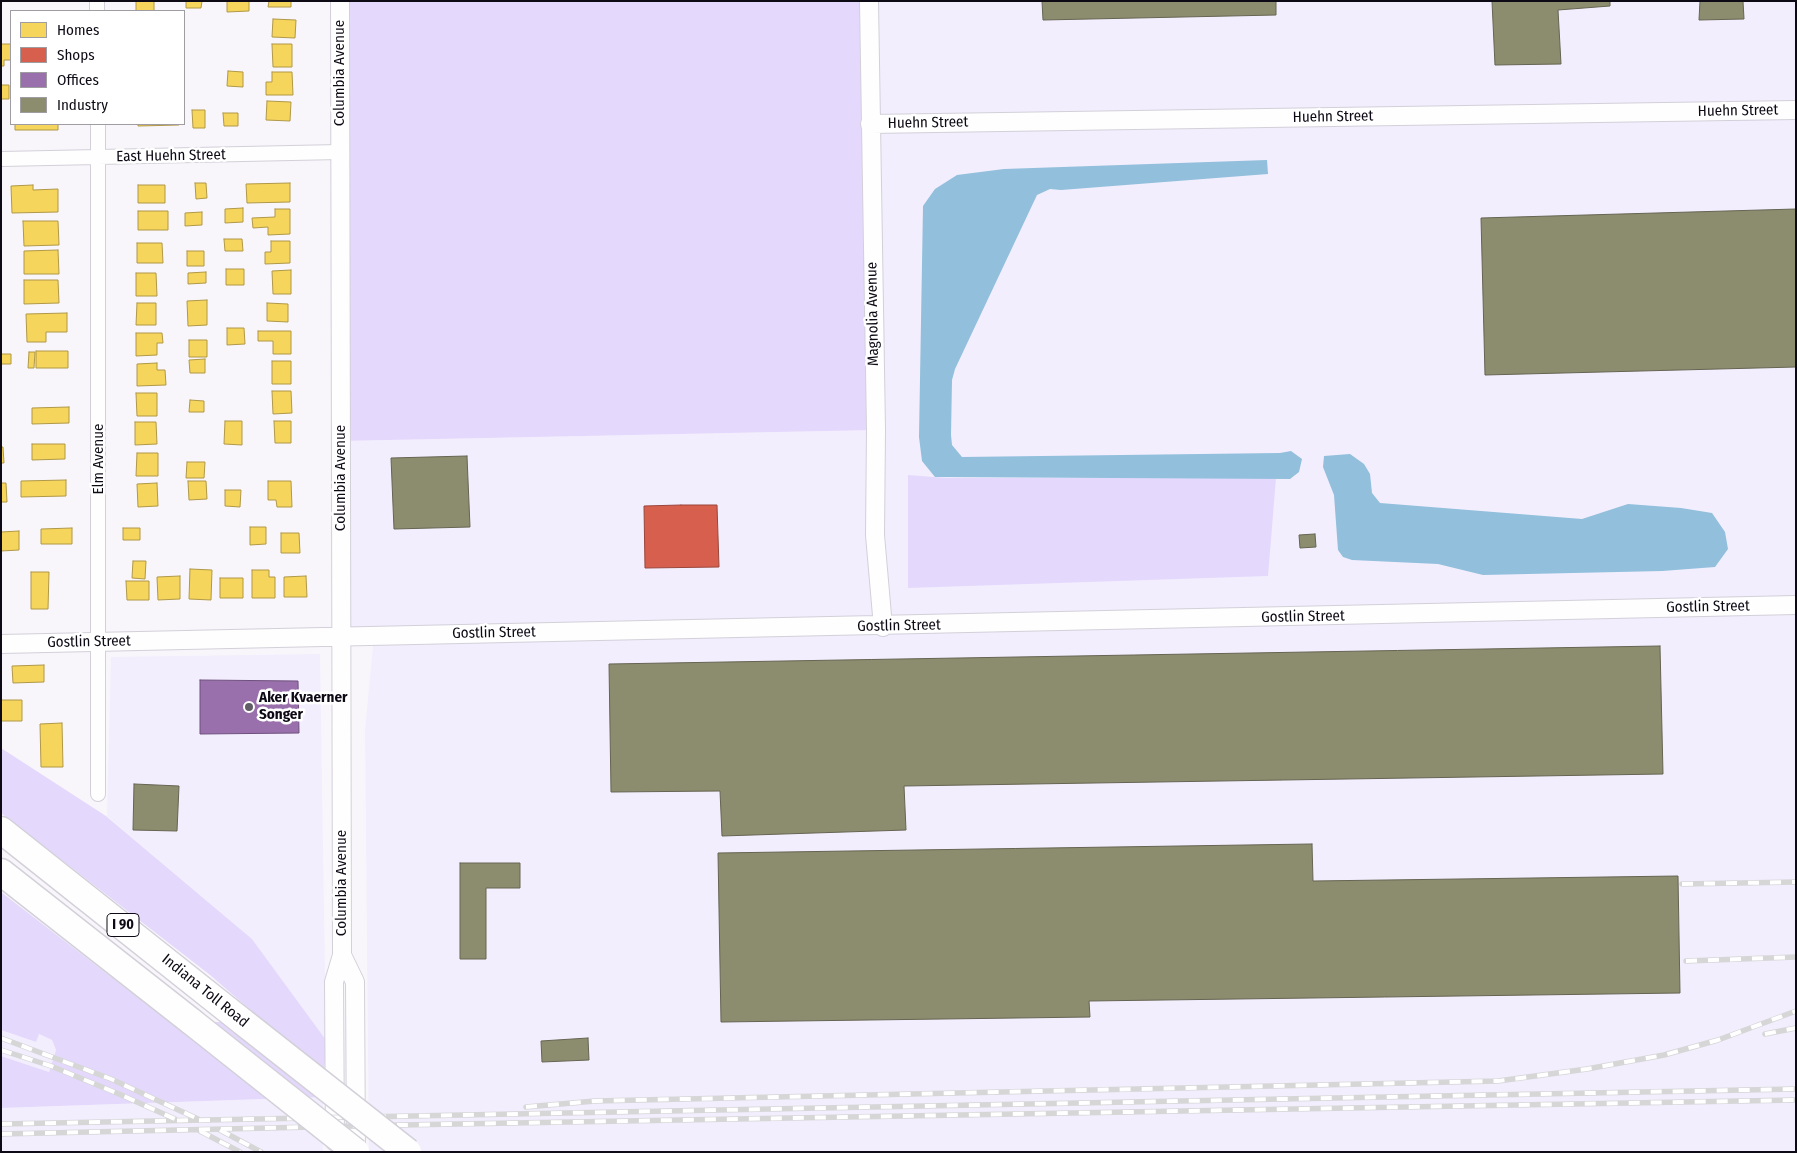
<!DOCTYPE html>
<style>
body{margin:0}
#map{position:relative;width:1797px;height:1153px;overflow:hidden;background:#f8f6fb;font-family:"Fira Sans Condensed",sans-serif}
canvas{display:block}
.frame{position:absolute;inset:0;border:2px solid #0e0a15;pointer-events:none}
.legend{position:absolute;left:10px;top:10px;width:175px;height:115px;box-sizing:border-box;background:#fff;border:1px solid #9f9da1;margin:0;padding:6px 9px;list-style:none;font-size:15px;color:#0e0a15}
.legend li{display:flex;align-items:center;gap:10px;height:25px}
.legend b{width:25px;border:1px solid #9f9da1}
</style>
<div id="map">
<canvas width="1797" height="1153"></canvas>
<div class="frame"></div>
<ul class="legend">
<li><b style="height:14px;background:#f6d55c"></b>Homes</li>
<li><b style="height:14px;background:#d6604d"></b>Shops</li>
<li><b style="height:14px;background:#9970ab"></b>Offices</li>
<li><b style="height:14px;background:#8c8c6e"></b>Industry</li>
</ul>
</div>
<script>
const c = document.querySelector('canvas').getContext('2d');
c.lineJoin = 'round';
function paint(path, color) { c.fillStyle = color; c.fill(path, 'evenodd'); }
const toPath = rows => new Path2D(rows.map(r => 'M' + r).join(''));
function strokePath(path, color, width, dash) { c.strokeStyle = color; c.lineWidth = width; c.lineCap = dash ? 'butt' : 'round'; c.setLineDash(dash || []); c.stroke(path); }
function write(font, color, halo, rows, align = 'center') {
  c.font = font + ' "Fira Sans Condensed",sans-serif'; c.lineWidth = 5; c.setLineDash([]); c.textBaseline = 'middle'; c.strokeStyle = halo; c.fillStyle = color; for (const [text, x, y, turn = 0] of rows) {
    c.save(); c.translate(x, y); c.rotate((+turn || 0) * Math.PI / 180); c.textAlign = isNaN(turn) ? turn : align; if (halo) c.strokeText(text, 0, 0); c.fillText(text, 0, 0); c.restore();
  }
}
const built = toPath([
 [869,1,1796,1,1796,1152,369,1152,365,731,374,635,341,637,341,441,875,430],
 [320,654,326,1040,252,939,107,816,111,657],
 [1,1030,36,1042,38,1034,52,1040,56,1050,49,1072,1,1056],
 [323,1097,323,1152,1,1152,1,1108]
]);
const green = toPath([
 [340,1,869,1,876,430,341,441],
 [908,475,946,478,1276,478,1268,576,908,588],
 [1,748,106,816,252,939,326,1040,323,1097,1,1108,1,1056,49,1072,56,1050,52,1040,39,1034,36,1042,1,1030,1,892,171,1023,263,1021,210,975,1,813]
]);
const water = toPath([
 [1267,160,1268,174,1061,190,1050,189,1037,195,955,369,952,380,951,435,952,445,962,457,1280,453,1291,451,1302,459,1299,472,1290,479,935,477,922,461,919,437,923,206,935,189,957,175,1004,169],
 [1350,454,1364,464,1370,474,1372,493,1380,503,1582,519,1628,504,1681,508,1712,513,1725,532,1728,549,1715,567,1662,571,1483,575,1438,564,1352,560,1343,557,1338,550,1334,495,1323,467,1324,456]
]);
const homes = toPath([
 [136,1,154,1,154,11,136,11,136,1],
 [186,1,202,1,201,8,186,8,186,1],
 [227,1,249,1,249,11,227,12,227,1],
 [269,1,291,1,291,7,268,7,269,1],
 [273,19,296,20,295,38,272,37,273,19],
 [1,44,11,44,11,60,4,60,4,66,1,66,1,44],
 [272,44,292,44,292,67,273,67,272,44],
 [228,71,243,72,243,87,227,86,228,71],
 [272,72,292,72,293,95,266,95,266,82,272,82,272,72],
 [1,85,9,85,9,99,1,99,1,85],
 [267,101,291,102,290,121,266,120,267,101],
 [192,110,205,110,205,128,193,128,192,110],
 [223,113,238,113,238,126,224,126,223,113],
 [15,124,58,124,58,130,15,130,15,124],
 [138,124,179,124,179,125,138,126,138,124],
 [195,183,206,183,207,198,196,199,195,183],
 [290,183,290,202,247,203,246,184,290,183],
 [33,185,33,190,58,189,58,212,12,213,11,186,33,185],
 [138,185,165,185,165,203,138,203,138,185],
 [243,208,243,222,225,223,225,209,243,208],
 [275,209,290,209,290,234,268,235,268,227,253,228,252,218,275,217,275,209],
 [138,211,168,211,168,230,138,230,138,211],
 [202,212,202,225,185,226,185,213,202,212],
 [23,221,58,221,59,245,24,246,23,221],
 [224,239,242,239,243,251,225,251,224,239],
 [271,241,290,241,290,263,265,264,265,252,271,252,271,241],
 [137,243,162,243,163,263,137,263,137,243],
 [58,250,59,274,24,274,24,251,58,250],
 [187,251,204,251,204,266,187,266,187,251],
 [226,269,244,269,244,285,226,285,226,269],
 [291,270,291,294,273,294,272,271,291,270],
 [206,272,206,283,188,284,188,273,206,272],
 [136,273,156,273,157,296,136,296,136,273],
 [24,280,58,280,59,303,24,304,24,280],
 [207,300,207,325,188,326,187,301,207,300],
 [137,303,156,303,156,325,136,325,137,303],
 [267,303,288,304,288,322,267,321,267,303],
 [67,313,67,332,46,332,46,342,27,342,26,314,67,313],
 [227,328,244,328,245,344,227,345,227,328],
 [258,331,291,331,291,354,273,354,273,341,258,341,258,331],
 [136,333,162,333,163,343,157,343,157,355,136,356,136,333],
 [189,340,207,340,207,357,189,357,189,340],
 [36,351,68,351,68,368,36,368,36,351],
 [29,352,35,352,34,368,28,368,29,352],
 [1,354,11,354,11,364,1,364,1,354],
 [205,359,205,373,190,373,189,360,205,359],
 [272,361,291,361,291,384,272,384,272,361],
 [157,363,157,370,165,370,166,385,137,386,137,364,157,363],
 [272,391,291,391,292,413,273,414,272,391],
 [136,393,157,393,157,416,137,416,136,393],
 [190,400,204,401,204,412,189,412,190,400],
 [69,407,69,423,32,424,32,408,69,407],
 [225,421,242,421,242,445,224,444,225,421],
 [274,421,291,421,291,443,275,443,274,421],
 [135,422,156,422,157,444,135,445,135,422],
 [32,444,65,444,65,459,32,460,32,444],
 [1,447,3,447,4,463,1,463,1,447],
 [137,453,158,453,158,476,136,476,137,453],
 [187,462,205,462,204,478,186,478,187,462],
 [66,480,66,496,21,497,21,481,66,480],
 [188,481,206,481,207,499,189,500,188,481],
 [268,481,291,481,292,507,277,507,276,500,268,500,268,481],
 [1,483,6,483,7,502,1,502,1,483],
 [157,483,158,506,138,507,137,484,157,483],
 [225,490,241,490,240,507,225,506,225,490],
 [250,527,266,527,266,544,250,545,250,527],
 [72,528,72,544,41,544,41,529,72,528],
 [123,528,140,528,140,540,123,540,123,528],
 [19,531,19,550,1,551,1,532,19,531],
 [281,533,299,533,300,553,281,553,281,533],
 [133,561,146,561,145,579,132,578,133,561],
 [190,569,212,570,211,600,189,599,190,569],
 [252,570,269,570,269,577,275,577,275,598,252,598,252,570],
 [31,572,49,572,48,609,31,609,31,572],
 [180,576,180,599,158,600,157,577,180,576],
 [306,576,307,597,284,597,284,577,306,576],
 [220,578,243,578,243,598,220,598,220,578],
 [126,581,149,581,149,600,127,600,126,581],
 [44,665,44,682,13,683,12,666,44,665],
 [1,700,22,700,22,721,1,721,1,700],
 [62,723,63,767,41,767,40,724,62,723]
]);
const shops = toPath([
 [681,505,717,505,719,567,645,568,644,506,681,505]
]);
const offices = toPath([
 [200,680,298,681,299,733,200,734,200,680]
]);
const industry = toPath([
 [1042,1,1276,1,1276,15,1043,20,1042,1],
 [1492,1,1610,1,1610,6,1558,10,1561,64,1495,65,1492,1],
 [1700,1,1743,1,1744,19,1699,20,1700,1],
 [1796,209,1796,367,1485,375,1481,218,1796,209],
 [467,456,470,527,394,529,391,458,467,456],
 [1315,534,1316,547,1300,548,1299,535,1315,534],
 [1660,646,1663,774,904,786,906,830,722,836,720,791,611,792,609,664,1660,646],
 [134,784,179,786,177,831,133,830,134,784],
 [1312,844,1313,881,1678,876,1680,993,1089,1001,1090,1017,721,1022,718,853,1312,844],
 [460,863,520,863,520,888,486,888,486,959,460,959,460,863],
 [588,1038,589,1060,542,1062,541,1041,588,1038]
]);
const minor = toPath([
 [97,1,97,11],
 [98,124,98,794],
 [1,159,340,152]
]);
const tertiary = toPath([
 [869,1,876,430,875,535,883,627],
 [870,124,1796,110],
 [1,644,1796,605],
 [342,955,355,982,356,1152],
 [335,1142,334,982,342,955,340,1]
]);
const motorway = toPath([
 [1,830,243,1022],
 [1,872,192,1022]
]);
const rail = toPath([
 [1682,884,1796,882],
 [1686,961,1796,957],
 [1765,1034,1796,1028],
 [1,1038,111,1079,198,1119],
 [1,1050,51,1066,119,1094,175,1119],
 [526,1107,595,1101,1498,1081,1587,1069,1664,1055,1718,1040,1796,1011],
 [1,1124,1796,1089],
 [220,1130,261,1152],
 [200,1131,240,1152],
 [1,1134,402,1125,1796,1100]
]);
const motorwayBridge = toPath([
 [192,1022,356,1152],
 [243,1022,408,1152]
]);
const markers = [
 [249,707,5,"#605d66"]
];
const shields = [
 [123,925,32]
];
const shieldNames = [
 ["I 90",123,925]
];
const streetNames = [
 ["Columbia Avenue",340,73,-90],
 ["Huehn Street",1738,111,-1],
 ["Huehn Street",1333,117,-1],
 ["Huehn Street",928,123,-1],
 ["East Huehn Street",171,156,-1],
 ["Magnolia Avenue",873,314,-91],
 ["Elm Avenue",99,459,-90],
 ["Columbia Avenue",341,478,-90],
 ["Gostlin Street",1708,607,-1],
 ["Gostlin Street",1303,617,-1],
 ["Gostlin Street",899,626,-1],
 ["Gostlin Street",494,633,-1],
 ["Gostlin Street",89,642,-1],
 ["Columbia Avenue",342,883,-90],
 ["Indiana Toll Road",205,991,39]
];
const poiNames = [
 ["Aker Kvaerner",259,698],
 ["Songer",259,715]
];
paint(built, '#f2eefd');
paint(green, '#e4d9fc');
paint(water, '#91bfdc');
paint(homes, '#f6d55c');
strokePath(homes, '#b09847', 1);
paint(shops, '#d6604d');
strokePath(shops, '#9a463c', 1);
paint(offices, '#9970ab');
strokePath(offices, '#6f517e', 1);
paint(industry, '#8c8c6e');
strokePath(industry, '#666553', 1);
strokePath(minor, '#d3d0d9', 16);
strokePath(tertiary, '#d3d0d9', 20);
strokePath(motorway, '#d3d0d9', 29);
strokePath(minor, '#fefefe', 14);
strokePath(tertiary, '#fefefe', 18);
strokePath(motorway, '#fefefe', 26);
strokePath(rail, '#d6d6d7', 5.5);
strokePath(rail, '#fff', 4, [11]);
strokePath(motorwayBridge, '#d3d0d9', 29, []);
strokePath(motorwayBridge, '#fefefe', 26);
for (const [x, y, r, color] of markers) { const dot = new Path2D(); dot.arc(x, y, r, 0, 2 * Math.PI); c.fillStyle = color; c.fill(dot); strokePath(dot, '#fff', 2); }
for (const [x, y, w] of shields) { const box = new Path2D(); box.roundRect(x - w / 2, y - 11.5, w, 23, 4); c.fillStyle = '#fff'; c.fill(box); strokePath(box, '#0e0a15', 1); }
write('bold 14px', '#0e0a15', null, shieldNames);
write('15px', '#0e0a15', '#fff', streetNames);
write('bold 15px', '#0e0a15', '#fff', poiNames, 'left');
</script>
